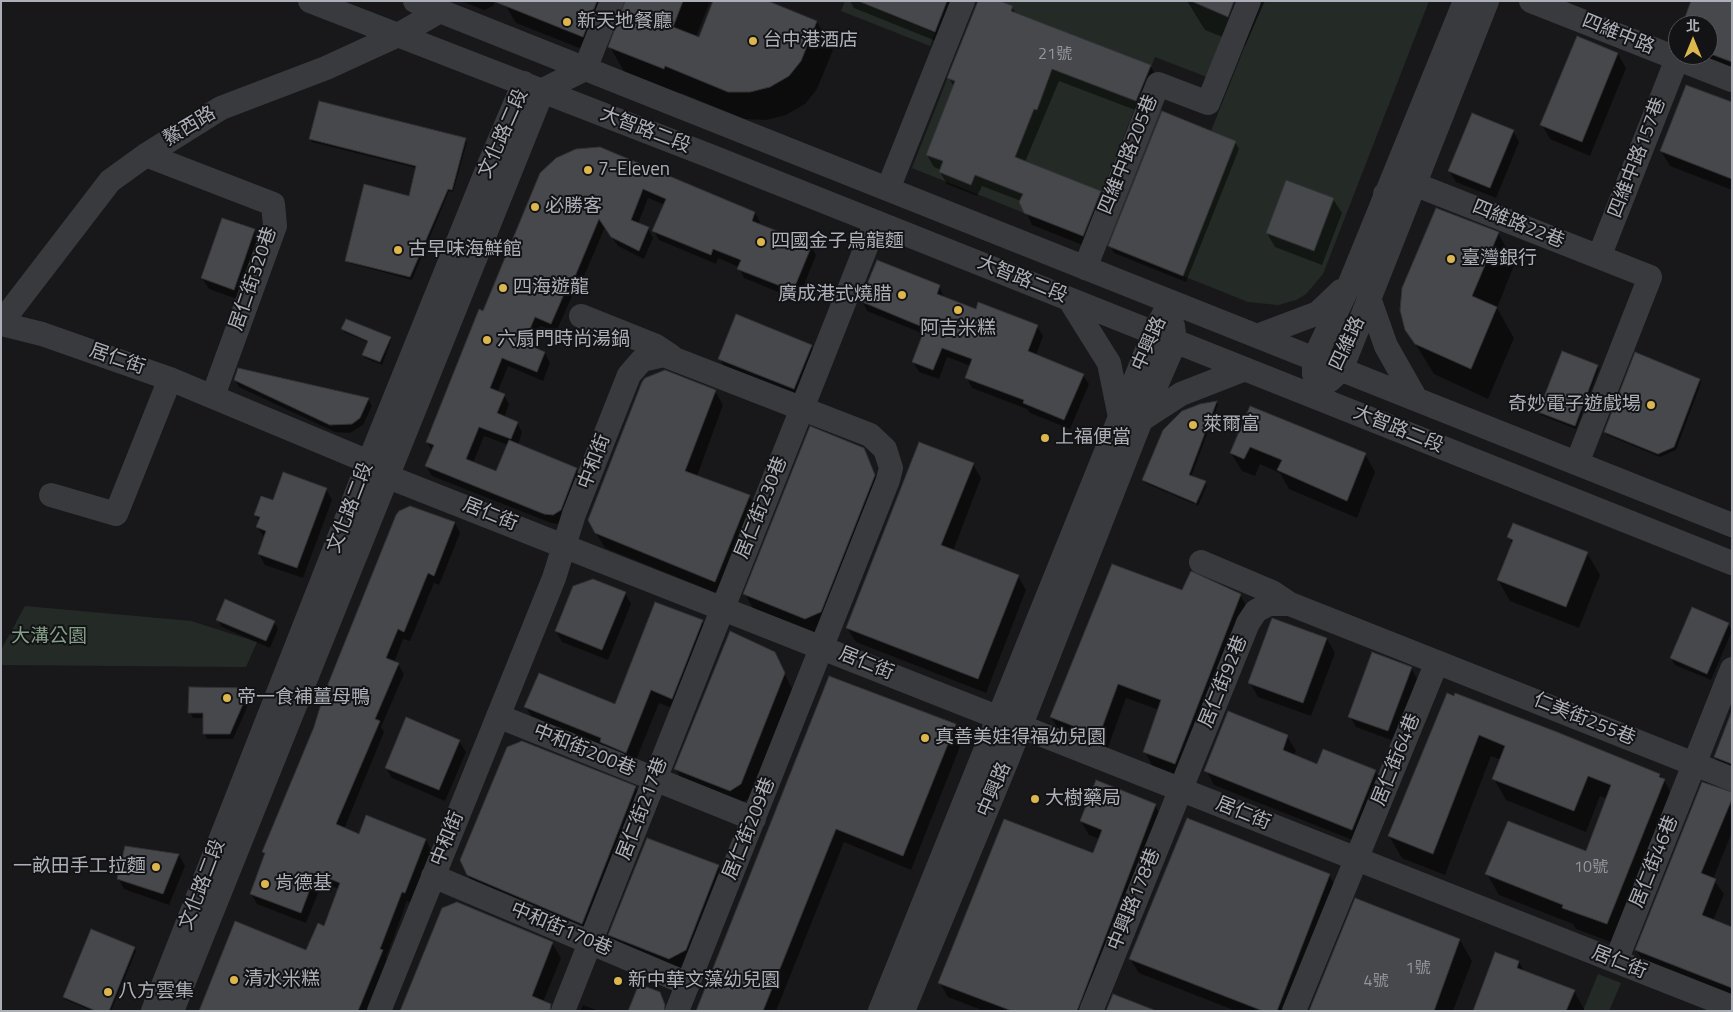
<!DOCTYPE html>
<meta charset="utf-8">
<style>
body{margin:0}
#map{position:relative;width:1733px;height:1012px;overflow:hidden;background:#18181a;font-family:"Titillium Web","Noto Sans TC",sans-serif}
canvas{display:block}
.frame{position:absolute;inset:0;border:2px solid #acafb8;pointer-events:none}
.north{position:absolute;left:1668px;top:15px;width:50px;height:50px;box-sizing:border-box;background:#131315;border:1px solid #505156;border-radius:50%;rotate:0deg;font-size:14px;font-weight:700;line-height:20px;text-align:center;color:#acafb8}
.north::after{content:'';display:block;margin:auto;width:18px;height:22px;background:#dcb74e;clip-path:polygon(50% 0,100% 100%,50% 72%,0 100%)}
</style>
<div id="map">
<canvas width="1733" height="1012"></canvas>
<div class="frame"></div>
<div class="north">北</div>
</div>
<script>
const c = document.querySelector('canvas').getContext('2d');
c.lineJoin = 'round';
function paint(path, color) { c.fillStyle = color; c.fill(path, 'evenodd'); }
const toPath = rows => new Path2D(rows.map(r => 'M' + r).join(''));
function strokePath(path, color, width, dash) { c.strokeStyle = color; c.lineWidth = width; c.lineCap = dash ? 'butt' : 'round'; c.setLineDash(dash || []); c.stroke(path); }
function write(font, color, halo, rows, align = 'center') {
  c.font = font + ' "Titillium Web","Noto Sans TC",sans-serif'; c.lineWidth = 4; c.setLineDash([]); c.textBaseline = 'middle'; c.strokeStyle = halo; c.fillStyle = color; for (const [text, x, y, turn = 0] of rows) {
    c.save(); c.translate(x, y); c.rotate((+turn || 0) * Math.PI / 180); c.textAlign = isNaN(turn) ? turn : align; if (halo) c.strokeText(text, 0, 0); c.fillText(text, 0, 0); c.restore();
  }
}
const green = toPath([
 [845,1,856,1,935,33,930,46,841,11],
 [978,1,1237,1,1207,77,1155,57,1084,237,912,168],
 [1263,1,1429,1,1323,274,1306,294,1296,300,1278,305,1248,302,1106,245,1160,110,1211,131],
 [25,606,191,621,257,642,246,667,1,665,1,650],
 [1598,974,1621,983,1609,1011,1583,1011]
]);
const shadow = toPath([
 [461,1,495,1,493,6,484,10],
 [508,1,614,1,592,53,516,23,506,6],
 [627,1,710,1,696,37,699,38,817,22,833,50,817,89,805,104,786,115,766,120,745,119,681,93,680,97,626,75,610,47],
 [850,1,958,1,941,43,854,8],
 [1187,1,1265,1,1245,46,1205,30],
 [1732,1,1732,85,1686,55,1708,55,1708,25,1684,25],
 [1012,7,1017,15,1150,66,1158,78,1143,113,1059,81,1025,162,1100,192,1107,205,1090,248,1032,225,1021,201,982,186,977,196,947,184,940,172,941,170,934,167,927,155,954,87,949,78],
 [1618,54,1626,68,1590,156,1550,139,1542,125],
 [1732,104,1732,190,1670,166,1661,151],
 [1513,131,1519,142,1496,198,1456,182,1449,171],
 [311,139,465,139,467,142,453,192,449,191,412,280,349,263,347,260,410,198,416,168,312,142],
 [1235,142,1239,149,1186,282,1114,253,1110,246],
 [557,159,755,213,760,222,759,225,811,246,816,255,798,300,744,278,739,267,718,258,716,264,659,240,654,231,665,205,648,198,638,224,648,228,653,238,644,259,618,246,605,227,576,295,573,294,556,332,540,326,531,347,545,353,550,363,543,381,508,366,498,391,504,395,509,404,504,418,517,423,522,432,518,445,576,469,582,479,559,524,551,523,432,476,426,466,432,451,427,442,483,312],
 [484,436,508,445,496,472,473,463],
 [1333,199,1342,213,1322,265,1275,247,1267,233],
 [254,230,260,241,240,300,209,289,202,278],
 [1498,233,1515,263,1497,308,1514,338,1488,399,1434,374,1406,329],
 [939,286,944,298,976,311,1037,326,1043,336,1036,355,1083,375,1089,384,1070,429,1030,413,1027,409,972,388,967,378,971,366,947,357,939,379,919,372,913,362,924,334,867,311,862,301],
 [343,329,390,338,391,341,382,365,365,358,364,355,369,343,344,332],
 [811,346,820,360,802,403,728,373,720,359],
 [1598,366,1599,369,1576,429,1541,415,1540,412],
 [235,380,368,399,372,406,363,425,350,433,335,432,239,387],
 [1700,380,1701,383,1676,450,1660,457,1607,435,1605,432],
 [715,391,723,405,697,476,749,496,757,511,724,596,605,548,596,533],
 [1217,402,1218,405,1191,477,1206,483,1194,504,1145,483,1144,480,1201,405],
 [1251,407,1365,454,1375,472,1357,518,1289,489,1280,473,1260,464,1255,476,1242,471,1231,453],
 [863,449,882,490,829,627,814,633,753,608,745,594],
 [973,464,981,478,953,551,1018,576,1026,590,986,693,856,642,847,628],
 [1206,484,1207,485,1198,506,1196,505],
 [326,489,332,500,303,578,265,565,259,554,265,538,257,527,259,521,256,515,274,502],
 [455,523,460,533,439,585,434,583,410,641,403,639,394,663,398,664,404,674,381,727,384,732,344,829,359,835,367,817,426,840,431,850,411,903,407,901,386,958,388,961,368,1011,200,1011,307,952,324,927,339,889,322,883,306,923,257,904,251,894,266,855,264,852],
 [1509,537,1587,553,1600,575,1579,628,1510,601,1498,580,1512,544],
 [1182,592,1240,595,1248,609,1183,778,1153,767,1145,752,1159,710,1126,698,1107,750,1060,732,1051,717],
 [625,593,631,604,608,660,562,642,556,631],
 [218,620,274,622,278,629,270,648,222,627],
 [702,621,710,635,680,711,659,703,634,765,534,721,526,707,615,705],
 [1728,624,1732,631,1711,680,1675,665,1671,658],
 [1327,639,1335,653,1311,716,1258,697,1250,683],
 [782,668,792,689,748,799,739,805,684,783,675,768],
 [1411,668,1417,679,1394,741,1356,727,1350,717],
 [830,677,955,725,963,739,911,870,844,842,776,1011,697,1011],
 [191,689,250,689,253,694,233,739,207,739,204,733,204,718,193,718,190,712],
 [1447,695,1660,775,1664,780,1676,802,1619,945,1576,929,1573,924,1499,895,1487,874,1587,853,1607,799,1600,796,1586,832,1506,800,1494,779,1501,760,1491,756,1445,875,1402,858,1389,836],
 [1732,715,1732,775,1724,772,1715,757],
 [1287,736,1296,751,1294,755,1318,765,1375,771,1383,785,1360,843,1214,785,1206,770],
 [459,741,466,752,445,801,392,778,386,768],
 [635,787,643,802,590,937,476,890,468,875],
 [1732,793,1732,832,1713,879,1724,894,1713,921,1732,928,1732,999,1645,964,1636,950],
 [1155,805,1163,820,1091,1011,984,1011,948,997,940,983,1093,854,1100,839,1089,835,1081,821],
 [179,855,185,866,169,905,124,889,118,878],
 [718,866,726,880,694,964,678,973,618,950,610,935],
 [1329,875,1337,889,1290,1011,1236,1011,1139,973,1130,959],
 [1460,940,1472,961,1453,1011,1311,1011],
 [552,943,561,958,543,1002,550,1005,554,1011,401,1011],
 [134,948,136,951,111,1011,92,1011,66,1000,64,997],
 [1519,962,1525,973,1574,991,1585,1011,1474,1011],
 [583,1005,599,1011,580,1011]
]);
const building = toPath([
 [493,1,597,1,583,37,493,1],
 [625,1,683,1,673,27,699,37,713,1,768,1,817,21,801,61,789,76,770,87,750,92,728,92,665,66,664,69,608,47,625,1],
 [858,1,947,1,935,32,858,1],
 [978,1,1000,1,1013,6,1011,11,1151,65,1136,101,1052,69,1037,110,1034,109,1015,157,1101,191,1083,236,1024,213,1019,202,1023,194,975,175,971,185,939,172,943,161,926,155,955,81,947,78,978,1],
 [1191,1,1234,1,1228,17,1191,1],
 [1691,1,1732,1,1732,62,1708,53,1708,25,1682,25,1691,1],
 [1577,36,1618,53,1582,142,1540,125,1577,36],
 [1686,85,1732,102,1732,179,1660,151,1686,85],
 [319,101,466,138,452,190,448,189,410,277,345,261,364,184,409,196,416,166,309,139,319,101],
 [1162,111,1236,141,1183,276,1108,246,1162,111],
 [1472,113,1514,130,1490,188,1448,171,1472,113],
 [600,147,755,212,752,221,812,245,793,291,737,269,741,260,713,249,711,255,652,231,666,199,643,189,631,220,649,227,639,251,611,237,599,219,571,286,568,285,551,324,535,317,524,343,545,352,537,372,502,358,490,388,505,394,497,413,518,422,511,439,479,427,466,459,496,471,509,440,577,468,561,510,553,515,544,514,425,466,434,445,426,442,479,309,483,311,540,173,556,158,576,149,600,147],
 [1286,180,1334,198,1314,251,1266,233,1286,180],
 [1436,208,1499,232,1472,296,1497,307,1471,369,1415,344,1405,330,1400,310,1402,288,1436,208],
 [222,218,255,229,234,290,201,278,222,218],
 [877,260,940,285,937,294,976,309,978,302,1038,325,1028,351,1084,374,1064,420,1023,403,1024,400,965,378,972,359,942,348,933,370,912,362,925,328,860,301,877,260],
 [736,314,812,345,794,389,718,359,736,314],
 [346,319,391,337,380,362,362,355,368,341,341,329,346,319],
 [1562,351,1598,365,1575,426,1538,412,1562,351],
 [1635,352,1700,379,1674,447,1658,454,1604,432,1635,352],
 [238,368,369,398,360,418,352,424,330,425,234,380,238,368],
 [665,370,716,390,685,471,750,495,715,582,595,533,588,520,642,382,645,378,665,370],
 [1217,401,1189,475,1206,481,1196,503,1142,480,1163,430,1182,411,1200,404,1217,401],
 [1250,406,1366,453,1347,501,1277,470,1282,460,1250,447,1244,459,1230,453,1250,406],
 [810,426,864,448,875,475,821,612,805,619,743,594,810,426],
 [919,442,974,463,941,545,1019,575,978,679,846,628,919,442],
 [283,472,327,488,297,568,258,554,266,531,256,527,260,517,254,515,261,496,273,500,283,472],
 [410,506,455,522,434,576,428,573,404,632,398,629,386,658,399,663,375,719,380,721,336,824,359,834,366,815,426,839,405,893,402,892,380,949,383,950,358,1011,199,1011,235,921,306,950,318,923,324,926,340,883,316,873,301,913,250,894,265,853,262,852,314,727,324,694,396,515,399,511,410,506],
 [1513,523,1588,552,1566,607,1497,580,1513,540,1507,537,1513,523],
 [1112,564,1182,590,1191,571,1241,594,1175,764,1143,752,1161,700,1118,684,1099,736,1050,717,1112,564],
 [593,579,626,592,602,650,555,631,573,586,593,579],
 [225,599,275,621,266,641,216,620,225,599],
 [655,602,703,620,672,699,651,690,626,753,600,742,601,738,524,707,539,673,615,704,655,602],
 [1692,607,1729,623,1707,674,1670,658,1692,607],
 [1272,618,1327,638,1303,703,1248,683,1272,618],
 [730,631,775,652,785,673,741,784,730,791,674,769,730,631],
 [1372,652,1412,667,1388,731,1348,717,1372,652],
 [829,676,956,724,903,856,836,829,763,1011,696,1011,829,676],
 [189,687,250,688,230,734,203,734,203,713,188,713,189,687],
 [1447,693,1454,696,1455,693,1557,732,1660,774,1659,777,1665,779,1607,924,1562,908,1563,905,1485,874,1508,821,1586,851,1611,785,1588,776,1574,811,1492,779,1505,746,1479,735,1433,854,1388,836,1447,693],
 [1228,711,1288,735,1283,750,1317,764,1323,749,1376,770,1352,830,1204,771,1228,711],
 [1731,713,1732,713,1732,764,1714,757,1731,713],
 [406,717,460,740,439,790,385,768,406,717],
 [522,741,636,786,582,924,467,875,460,860,507,747,522,741],
 [1096,780,1156,804,1077,1011,1012,1011,938,983,1004,819,1093,853,1102,830,1080,821,1096,780],
 [1702,782,1732,792,1732,799,1701,873,1716,879,1702,915,1732,927,1732,988,1635,950,1702,782],
 [1187,818,1330,874,1277,1011,1263,1011,1129,959,1187,818],
 [647,838,719,865,686,950,669,959,608,935,647,838],
 [125,846,179,854,163,894,117,879,125,846],
 [1355,898,1460,939,1434,1011,1309,1011,1355,898],
 [457,902,553,942,532,996,551,1004,550,1011,400,1011,442,908,457,902],
 [91,929,135,947,109,1011,96,1011,63,997,91,929],
 [1495,952,1519,961,1517,968,1575,990,1566,1011,1473,1011,1495,952],
 [639,984,660,992,665,1005,664,1011,628,1011,639,984],
 [1113,994,1154,1010,1154,1011,1106,1011,1113,994]
]);
const minor = toPath([
 [310,1,710,156,1732,563],
 [415,1,1732,525],
 [1531,1,1732,80],
 [585,69,612,1],
 [146,155,273,204,275,226,213,396],
 [888,189,963,1],
 [1385,194,1414,184,1650,277,1577,463],
 [1599,257,1677,59],
 [1085,268,1158,84,1208,103,1249,1],
 [1369,298,1386,346,1416,399],
 [1069,299,1109,363,1120,417],
 [581,316,656,346,671,356],
 [1,323,110,181,146,155,221,108,326,68,398,35,440,11],
 [1,324,42,334,170,379,369,462,386,476,1732,1007],
 [1257,336,1318,313,1341,291],
 [1314,374,1314,359,1350,283,1465,1],
 [1329,381,1341,370,1487,1],
 [1141,420,1181,394,1245,369],
 [51,495,116,514,170,379],
 [1201,562,1272,592,1290,604],
 [498,716,754,819],
 [433,876,688,984],
 [1616,961,1732,669],
 [153,1011,369,462,489,165,524,83],
 [172,1011,543,90,585,69],
 [379,1011,554,578,574,514,629,375,642,360,664,355,870,435,885,449,891,468,888,480,677,1011],
 [563,1011,876,222],
 [880,1011,1154,333,1170,302],
 [903,1011,1008,758,1141,420,1175,342,1173,326],
 [1091,1011,1248,623,1256,611,1269,604,1290,604,1732,779],
 [1294,1011,1437,662]
]);
const markers = [
 [567,22,5,"#dcb74e"],
 [753,41,5,"#dcb74e"],
 [588,170,5,"#dcb74e"],
 [535,207,5,"#dcb74e"],
 [761,242,5,"#dcb74e"],
 [398,250,5,"#dcb74e"],
 [1451,259,5,"#dcb74e"],
 [503,288,5,"#dcb74e"],
 [902,295,5,"#dcb74e"],
 [958,310,5,"#dcb74e"],
 [487,340,5,"#dcb74e"],
 [1651,405,5,"#dcb74e"],
 [1193,425,5,"#dcb74e"],
 [1045,438,5,"#dcb74e"],
 [227,698,5,"#dcb74e"],
 [925,738,5,"#dcb74e"],
 [1035,799,5,"#dcb74e"],
 [156,867,5,"#dcb74e"],
 [265,884,5,"#dcb74e"],
 [234,980,5,"#dcb74e"],
 [618,981,5,"#dcb74e"],
 [108,992,5,"#dcb74e"]
];
const numberNames = [
 ["21號",1055,55],
 ["10號",1591,868],
 ["1號",1418,969],
 ["4號",1376,982]
];
const poiNames = [
 ["新天地餐廳",577,22],
 ["台中港酒店",763,41],
 ["7-Eleven",598,170],
 ["必勝客",545,207],
 ["四國金子烏龍麵",771,242],
 ["古早味海鮮館",408,250],
 ["臺灣銀行",1461,259],
 ["四海遊龍",513,288],
 ["廣成港式燒腊",892,295,"right"],
 ["阿吉米糕",958,329,"center"],
 ["六扇門時尚湯鍋",497,340],
 ["奇妙電子遊戲場",1641,405,"right"],
 ["萊爾富",1203,425],
 ["上福便當",1055,438],
 ["帝一食補薑母鴨",237,698],
 ["真善美娃得福幼兒園",935,738],
 ["大樹藥局",1045,799],
 ["一畝田手工拉麵",146,867,"right"],
 ["肯德基",275,884],
 ["清水米糕",244,980],
 ["新中華文藻幼兒園",628,981],
 ["八方雲集",118,992]
];
const streetNames = [
 ["四維中路",1618,35,22],
 ["鰲西路",190,127,-31],
 ["大智路二段",645,131,21],
 ["文化路二段",504,134,-66],
 ["四維中路205巷",1129,155,-68],
 ["四維中路157巷",1638,158,-69],
 ["四維路22巷",1518,225,22],
 ["居仁街320巷",254,279,-71],
 ["大智路二段",1022,280,22],
 ["中興路",1150,344,-66],
 ["四維路",1348,344,-65],
 ["居仁街",117,360,19],
 ["大智路二段",1398,430,22],
 ["中和街",595,462,-69],
 ["文化路二段",351,508,-69],
 ["居仁街230巷",762,508,-68],
 ["居仁街",490,515,22],
 ["居仁街",866,664,22],
 ["居仁街92巷",1224,682,-68],
 ["仁美街255巷",1584,720,22],
 ["中和街200巷",584,751,22],
 ["居仁街64巷",1397,760,-68],
 ["中興路",995,790,-67],
 ["居仁街217巷",643,809,-69],
 ["居仁街",1243,814,22],
 ["居仁街209巷",750,829,-68],
 ["中和街",448,839,-68],
 ["居仁街46巷",1655,862,-68],
 ["文化路二段",203,885,-69],
 ["中興路178巷",1135,900,-68],
 ["中和街170巷",561,930,23],
 ["居仁街",1619,963,22]
];
const parkNames = [
 ["大溝公園",49,637]
];
paint(green, '#242b26');
paint(shadow, '#0007');
paint(building, '#47484c');
strokePath(building, '#323235', 1);
strokePath(minor, '#393a3e', 24);
for (const [x, y, r, color] of markers) { const dot = new Path2D(); dot.arc(x, y, r, 0, 2 * Math.PI); c.fillStyle = color; c.fill(dot); strokePath(dot, '#131315', 2); }
write('16px', '#93959d', null, numberNames);
write('19px', '#acafb8', '#131315', poiNames, 'left');
write('19px', '#acafb8', '#131315', streetNames);
write('19px', '#85a089', '#131315', parkNames);
</script>
